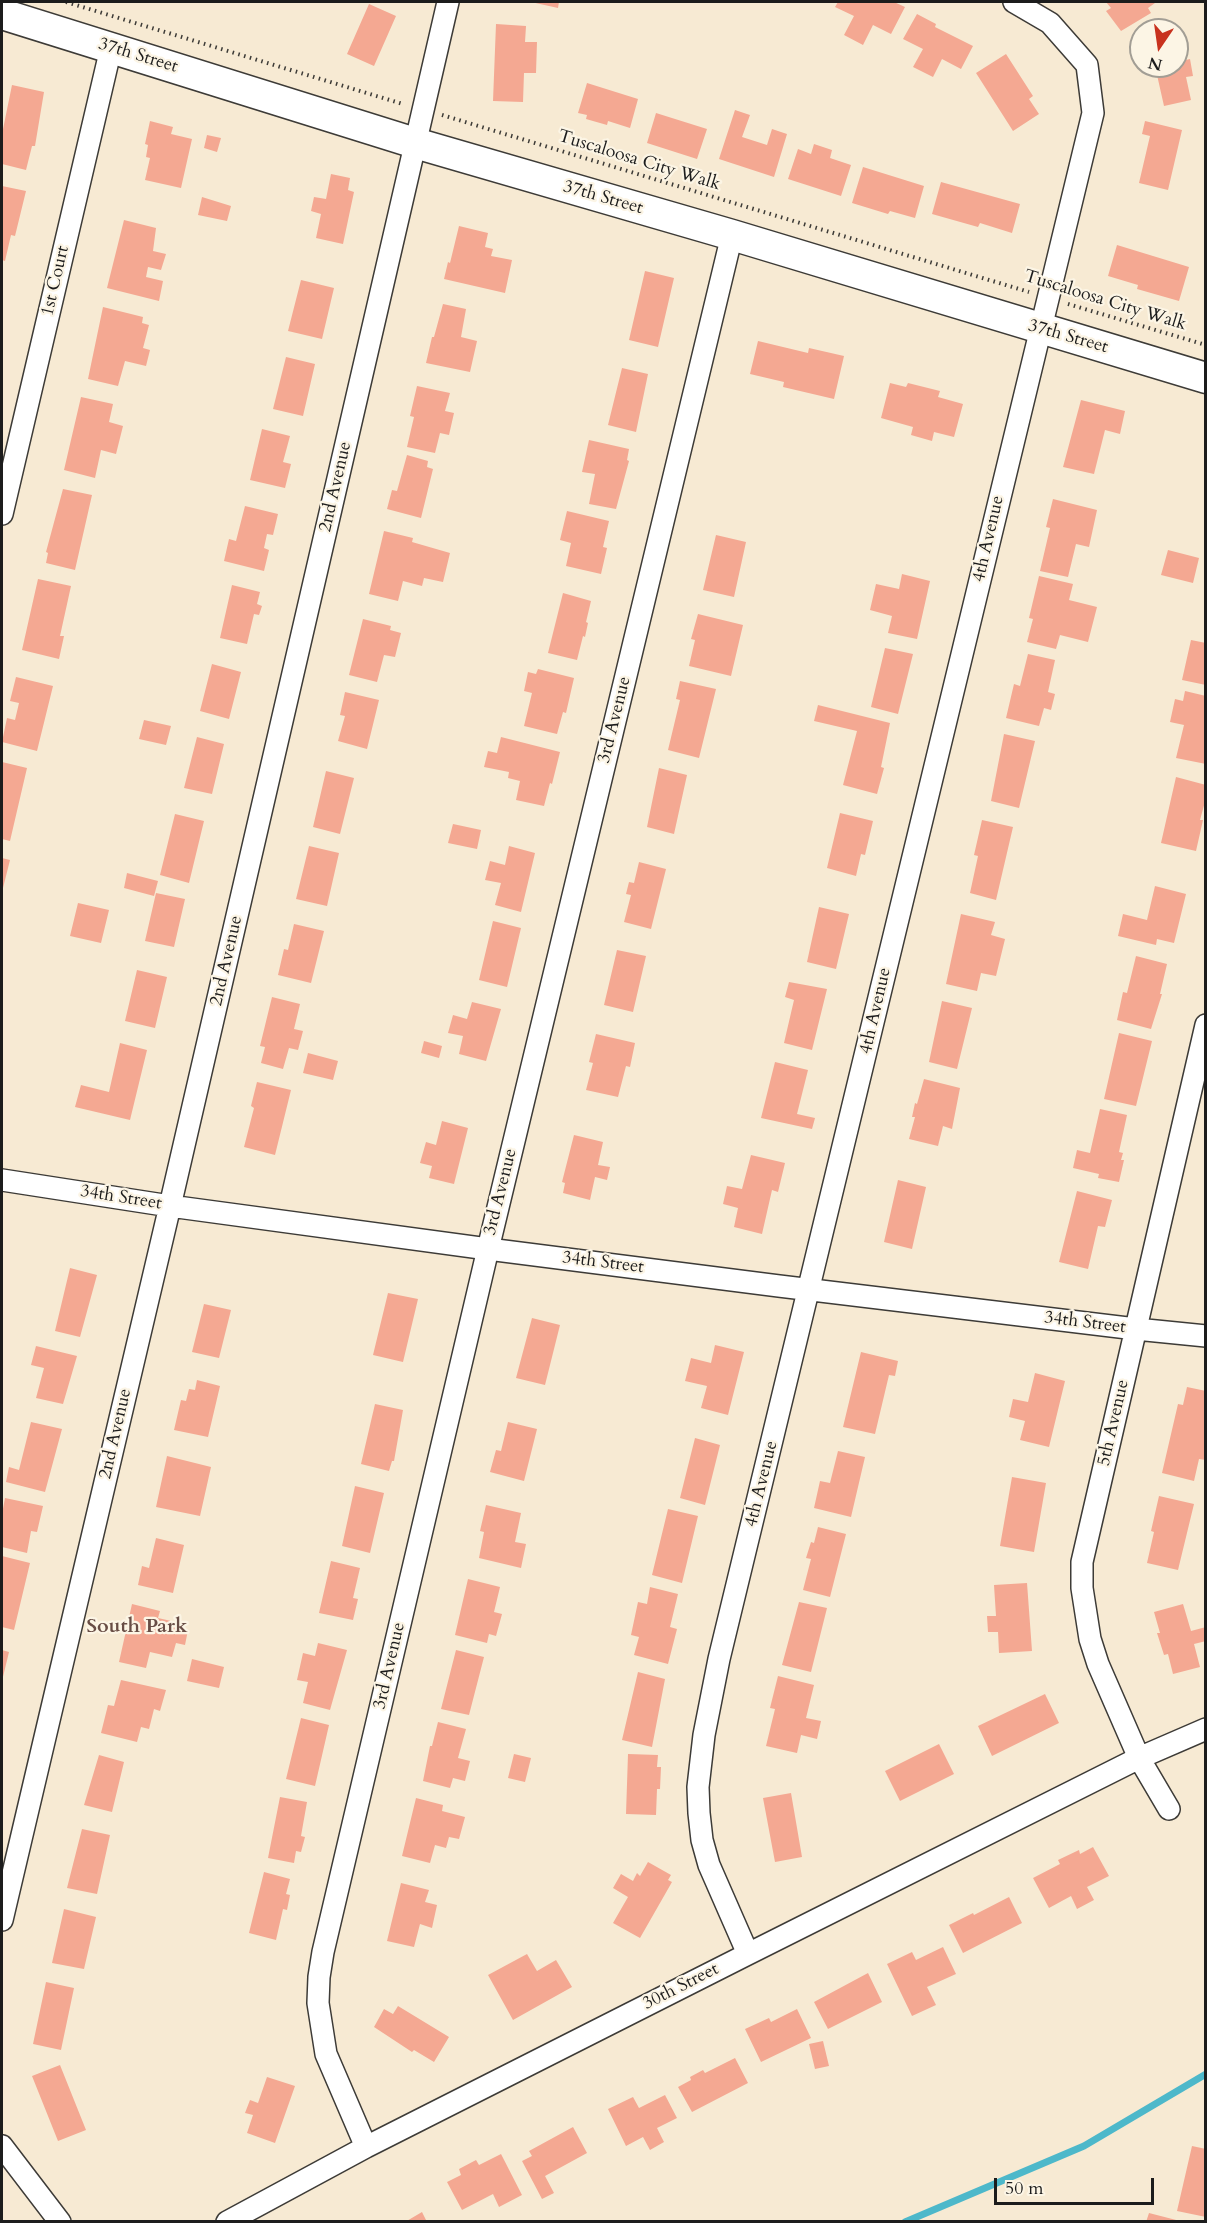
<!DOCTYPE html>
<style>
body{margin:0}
#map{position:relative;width:1207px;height:2223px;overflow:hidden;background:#f7ead3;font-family:Cardo,serif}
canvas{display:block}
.frame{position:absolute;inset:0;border:3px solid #1c1c1c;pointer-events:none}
.north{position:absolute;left:1129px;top:18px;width:60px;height:60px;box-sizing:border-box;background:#fcf5e5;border:2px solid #a29e95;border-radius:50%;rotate:193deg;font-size:16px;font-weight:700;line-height:24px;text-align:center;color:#1c1c1c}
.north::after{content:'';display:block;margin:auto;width:21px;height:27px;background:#c8321e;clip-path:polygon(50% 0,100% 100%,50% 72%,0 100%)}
.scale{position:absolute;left:994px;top:2178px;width:160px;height:27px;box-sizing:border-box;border:3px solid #1c1c1c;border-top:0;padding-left:8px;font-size:18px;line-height:21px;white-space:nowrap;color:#1c1c1c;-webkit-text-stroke:4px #fcf5e5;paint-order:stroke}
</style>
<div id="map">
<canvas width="1207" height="2223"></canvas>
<div class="frame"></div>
<div class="north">N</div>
<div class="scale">50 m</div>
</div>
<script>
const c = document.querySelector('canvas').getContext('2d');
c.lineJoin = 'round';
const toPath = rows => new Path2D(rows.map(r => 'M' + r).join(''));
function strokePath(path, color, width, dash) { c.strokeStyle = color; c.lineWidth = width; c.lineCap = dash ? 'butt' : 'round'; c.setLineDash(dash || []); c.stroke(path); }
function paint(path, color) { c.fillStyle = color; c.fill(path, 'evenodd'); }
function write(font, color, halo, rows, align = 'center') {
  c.font = font + ' Cardo,serif'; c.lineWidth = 4.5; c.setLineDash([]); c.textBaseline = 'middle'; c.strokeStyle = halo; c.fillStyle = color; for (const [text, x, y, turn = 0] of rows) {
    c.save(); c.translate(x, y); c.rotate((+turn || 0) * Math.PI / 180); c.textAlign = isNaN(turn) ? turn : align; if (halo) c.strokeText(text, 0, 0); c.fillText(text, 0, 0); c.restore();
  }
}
const stream = toPath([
 [905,2222,1084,2146,1206,2074]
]);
const building = toPath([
 [531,2,559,2,558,8],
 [838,2,894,2,905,7,891,34,873,25,863,45,844,35,854,16,835,7],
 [1106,2,1154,2,1155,3,1148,8,1151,13,1121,31,1106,11,1111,8],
 [369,4,396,16,374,66,347,54],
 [917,14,936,24,935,27,973,46,961,69,942,59,933,77,913,67,923,49,903,39],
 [496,24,526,26,525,42,537,42,536,73,524,73,523,102,493,101],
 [1177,41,1182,61,1190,59,1193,76,1186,77,1191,100,1164,106,1155,66,1177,66],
 [1006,54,1033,96,1029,99,1039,114,1013,131,976,73],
 [587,83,638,99,630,128,608,121,607,125,586,119,587,115,578,113],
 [12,85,44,92,35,146,32,146,26,170,2,164,2,134],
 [735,110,750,115,742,137,767,145,772,129,787,134,774,177,719,159],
 [656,113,707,129,697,159,647,143],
 [150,121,173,127,171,134,192,139,181,188,145,180,150,158,146,157,148,145,145,144],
 [1145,121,1182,130,1168,190,1139,183,1150,136,1142,134],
 [207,135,221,138,217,152,204,148],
 [814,144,832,150,830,158,851,165,841,196,788,179,798,149,811,154],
 [863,167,924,186,915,218,890,211,888,214,852,203],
 [331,174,350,178,348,190,354,192,343,244,316,238,321,214,311,211,314,197,326,199],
 [941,182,1020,204,1012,233,980,223,978,227,932,214],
 [2,186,26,191,15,236,11,235,5,261,2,260],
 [202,197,231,206,227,221,198,215],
 [124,220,156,228,153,251,166,254,161,270,148,267,146,277,163,281,159,301,107,288],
 [459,226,488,233,485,247,493,249,491,256,512,260,505,293,444,279,448,262,450,263],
 [1117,245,1189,267,1179,301,1137,289,1138,285,1108,276],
 [645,271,674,278,658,347,629,340],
 [301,280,334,288,322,339,288,331],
 [443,304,466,309,461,337,477,341,470,372,426,363,432,337,434,337],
 [103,307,143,317,142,323,149,325,143,348,150,350,146,366,125,361,118,386,88,379],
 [758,341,808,353,809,348,844,356,834,399,783,387,784,382,750,374],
 [286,357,315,364,303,416,273,409],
 [622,368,648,374,636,432,608,425],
 [890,383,906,387,908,383,940,391,938,397,963,404,954,437,934,432,932,441,911,435,913,427,881,418],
 [417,386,450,393,445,411,454,413,449,435,440,433,435,453,407,447,414,417,410,416],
 [81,397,113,404,109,422,123,426,116,454,101,450,95,478,64,470],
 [1081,400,1125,411,1120,434,1105,430,1094,474,1063,467],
 [262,429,290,436,283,462,291,464,285,488,250,480],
 [589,440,629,449,627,460,629,461,616,509,589,504,595,474,582,472],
 [407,455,428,461,427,467,433,469,421,518,387,509,392,490,397,491],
 [63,489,92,495,75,570,46,563,48,553,46,552],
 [1053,499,1097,510,1089,547,1076,544,1068,577,1040,571,1050,528,1046,527],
 [245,506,278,514,273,535,267,534,264,548,269,550,264,571,224,561,229,539,236,541],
 [567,511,609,521,603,547,607,548,601,574,566,566,571,543,560,540],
 [384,531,413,538,412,542,450,553,443,582,424,578,422,586,403,581,398,601,369,594],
 [716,535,746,542,734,597,703,590],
 [1168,550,1199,558,1193,583,1161,575],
 [902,574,930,581,917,639,888,633,892,616,870,610,876,584,899,589],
 [1039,576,1073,584,1069,600,1097,607,1088,642,1060,635,1056,649,1027,642,1033,619,1029,618],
 [38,579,71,586,60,636,64,636,59,659,22,650],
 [232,585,260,592,257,604,262,606,259,615,254,614,247,644,220,638],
 [563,593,591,601,586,622,588,623,585,637,583,636,577,660,548,653],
 [698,614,743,625,731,676,689,666,695,640,691,639],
 [363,619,391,626,390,630,401,633,395,657,384,655,377,682,349,675],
 [1191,640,1206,643,1206,685,1182,680],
 [885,648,913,654,898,714,871,707],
 [1028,654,1055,660,1048,692,1055,694,1051,710,1044,708,1039,726,1006,718,1014,684,1020,686],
 [212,664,241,672,229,719,200,711],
 [538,669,574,678,566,713,563,712,557,734,524,726,532,693,524,691,528,672,536,674],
 [16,677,53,686,37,751,2,742,7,718,15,720,19,703,10,701],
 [680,681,716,689,699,758,668,750,680,700,676,699],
 [1185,691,1206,696,1206,764,1176,758,1184,725,1170,722,1175,699,1183,701],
 [345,692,379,700,367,749,338,741,345,716,340,715],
 [818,705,890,723,881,767,884,768,877,794,843,785,857,731,814,721],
 [144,720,171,726,166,745,139,739],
 [1004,734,1035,741,1019,808,991,801],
 [197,737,224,744,212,794,184,788],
 [501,737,560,752,552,784,550,783,544,806,516,800,520,781,508,778,509,772,484,767,488,751,497,753],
 [2,762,27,768,10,841,2,839],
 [659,768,687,775,674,834,647,827],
 [326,771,354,778,340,834,313,827],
 [1176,777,1206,785,1206,798,1200,820,1203,820,1196,851,1161,843],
 [840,813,873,821,865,855,861,854,856,876,827,868],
 [175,814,204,821,189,883,160,875],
 [982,820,1013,827,996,900,970,893,978,856,974,855],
 [453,824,481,830,477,849,448,843],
 [309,846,339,853,327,906,296,899],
 [509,846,535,853,521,912,495,905,501,883,485,880,490,861,505,865],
 [2,858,10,860,2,892],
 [639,862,666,869,651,929,624,922,631,895,626,894,629,882,634,883],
 [127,873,158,881,154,896,124,888],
 [1155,886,1186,894,1174,943,1157,939,1156,945,1118,936,1123,914,1147,920],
 [156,893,185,899,174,947,145,941],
 [78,903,109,910,101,943,70,936],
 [819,907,849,914,836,969,807,962],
 [961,914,995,922,991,935,1005,939,996,976,981,973,977,991,946,984],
 [493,921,521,928,507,987,479,980],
 [294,924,324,931,311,983,278,975,284,949,288,950],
 [617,950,646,956,633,1012,604,1005],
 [1136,956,1167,964,1160,994,1162,994,1151,1029,1117,1020,1123,992,1127,993],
 [137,970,167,977,155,1028,125,1021],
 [789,982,827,989,812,1050,784,1043,794,1000,785,997],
 [272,997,300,1004,294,1029,303,1031,298,1050,289,1048,283,1069,261,1063,265,1047,260,1046],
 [942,1001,972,1008,957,1069,929,1062],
 [472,1002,501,1009,486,1061,459,1054,463,1036,448,1033,453,1015,467,1019],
 [1119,1033,1152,1041,1136,1106,1104,1099],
 [596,1034,635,1043,630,1067,626,1066,618,1097,586,1090,593,1063,589,1062],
 [424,1041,442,1046,439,1058,421,1053],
 [120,1043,147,1050,130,1120,75,1107,81,1085,109,1092],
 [308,1053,338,1061,333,1080,303,1073],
 [775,1062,808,1070,797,1114,815,1118,812,1129,761,1118],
 [924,1079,960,1088,952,1129,943,1126,938,1146,909,1139,915,1117,912,1117,915,1103,917,1104],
 [257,1082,291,1090,275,1155,244,1147,254,1108,251,1106],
 [1100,1109,1127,1115,1119,1152,1123,1153,1121,1160,1124,1160,1119,1182,1098,1178,1099,1174,1073,1168,1077,1150,1090,1153],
 [442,1121,468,1128,454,1184,429,1178,432,1166,420,1163,426,1142,436,1145],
 [574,1135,603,1142,598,1165,610,1167,607,1180,595,1177,590,1200,563,1193,565,1183,562,1182],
 [751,1155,785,1163,778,1192,772,1190,762,1234,734,1227,738,1208,723,1204,727,1186,742,1189],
 [898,1180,926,1187,912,1249,884,1242],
 [1077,1191,1112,1200,1105,1227,1098,1226,1088,1269,1059,1262],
 [70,1268,97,1275,80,1337,55,1331],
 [388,1293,418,1299,403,1362,373,1355],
 [204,1304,231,1310,219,1358,192,1352],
 [532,1318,560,1325,545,1385,516,1378],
 [715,1345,744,1352,728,1415,701,1408,707,1386,685,1381,691,1358,711,1363],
 [36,1346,77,1356,63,1404,36,1398,44,1368,31,1365],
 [861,1352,898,1361,895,1376,889,1375,875,1434,843,1427],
 [1035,1373,1065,1381,1049,1447,1020,1440,1025,1421,1009,1417,1013,1399,1028,1402],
 [197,1380,220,1386,208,1437,174,1430,181,1400,186,1401,189,1389,195,1390],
 [1187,1387,1206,1391,1206,1460,1199,1459,1194,1481,1162,1473,1178,1404,1183,1405],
 [375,1404,403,1410,394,1461,392,1461,389,1471,361,1464],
 [31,1422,62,1429,45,1492,6,1482,9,1467,19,1470],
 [508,1422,537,1429,524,1481,490,1472,496,1450,501,1451],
 [695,1438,720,1445,705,1505,680,1498],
 [838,1451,865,1457,851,1517,814,1508,820,1481,830,1483],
 [167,1456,211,1467,200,1516,156,1507],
 [1012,1477,1046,1483,1034,1552,1000,1546],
 [355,1486,384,1493,370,1553,342,1546],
 [1159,1496,1194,1504,1178,1570,1147,1563,1154,1532,1151,1531],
 [5,1498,43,1506,37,1532,31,1531,27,1553,2,1547,2,1514],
 [486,1505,521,1513,515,1542,526,1544,521,1568,479,1558,484,1532,480,1531],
 [668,1509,698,1516,682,1583,652,1575],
 [818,1527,846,1534,830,1597,803,1590,811,1559,806,1558,811,1542,814,1543],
 [156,1538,184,1545,173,1593,138,1585,142,1566,149,1568],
 [2,1556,30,1563,14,1630,2,1627],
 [331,1561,360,1568,353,1598,358,1599,353,1620,319,1613],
 [468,1579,500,1587,494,1612,502,1614,496,1636,489,1634,487,1643,455,1635],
 [1027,1583,1032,1651,999,1653,998,1632,988,1632,987,1616,996,1616,994,1585],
 [650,1587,678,1594,670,1627,677,1629,668,1664,634,1655,639,1637,631,1635,638,1602,647,1604],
 [799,1602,827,1608,811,1672,782,1665],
 [132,1604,160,1611,158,1618,180,1623,179,1628,188,1630,185,1645,176,1643,172,1657,150,1652,146,1668,119,1662],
 [1183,1604,1191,1631,1206,1627,1206,1641,1194,1644,1200,1667,1173,1674,1168,1654,1164,1655,1157,1633,1160,1633,1154,1612],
 [318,1643,347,1650,330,1710,303,1703,308,1682,297,1680,303,1653,315,1656],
 [2,1650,9,1652,2,1681],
 [456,1650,484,1657,469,1715,441,1709],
 [192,1659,224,1667,219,1688,187,1681],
 [638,1672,665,1679,652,1747,622,1740],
 [778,1676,814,1685,806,1718,821,1721,817,1739,801,1735,797,1753,766,1746,775,1709,770,1708],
 [121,1680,166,1690,160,1711,154,1709,149,1729,141,1727,137,1742,101,1733,108,1705,114,1706],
 [1045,1694,1059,1723,992,1756,978,1726],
 [301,1718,329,1725,315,1786,286,1779],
 [438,1722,466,1729,458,1758,470,1761,465,1781,453,1778,450,1788,423,1781,430,1746,432,1746],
 [939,1744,954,1774,900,1801,885,1771],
 [514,1754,531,1758,525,1782,508,1778],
 [628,1754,658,1755,657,1767,661,1767,660,1789,657,1789,656,1815,626,1814],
 [99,1755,124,1762,112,1812,84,1805],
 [791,1793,802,1857,775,1862,763,1798],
 [280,1797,307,1802,301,1836,305,1837,301,1852,296,1851,294,1863,268,1858],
 [416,1798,443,1805,442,1811,465,1817,459,1839,449,1837,446,1848,435,1845,430,1863,402,1856],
 [82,1829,110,1835,97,1894,67,1888],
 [1093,1847,1109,1876,1087,1887,1094,1900,1077,1909,1071,1896,1049,1908,1033,1878,1060,1864,1058,1860,1079,1850,1080,1854],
 [648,1862,671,1875,668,1880,672,1882,640,1938,613,1923,628,1897,613,1888,621,1874,633,1881,637,1873,640,1876],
 [264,1872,290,1879,286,1894,290,1895,287,1910,283,1909,276,1940,249,1933],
 [401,1883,429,1890,425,1902,437,1905,432,1928,420,1924,414,1947,387,1941],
 [1009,1897,1022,1923,963,1953,949,1925,973,1913,974,1915],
 [64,1909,96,1917,84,1969,52,1963],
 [943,1947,956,1974,927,1987,936,2005,912,2016,887,1964,912,1952,916,1960],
 [527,1954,537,1971,556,1960,572,1987,513,2020,488,1975],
 [868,1973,882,2002,828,2029,814,2002],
 [46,1982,74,1988,61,2050,33,2044],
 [398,2006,449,2037,434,2062,414,2050,412,2052,374,2027,384,2009,393,2014],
 [797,2009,811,2038,761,2062,745,2029,769,2018,771,2022],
 [823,2041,829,2066,815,2069,809,2044],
 [735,2058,748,2083,692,2112,678,2087,691,2080,690,2077,703,2070,705,2073],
 [60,2065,86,2130,58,2141,32,2076],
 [267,2077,295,2086,275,2143,247,2133,253,2115,245,2113,250,2100,258,2103],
 [665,2095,677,2118,657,2128,664,2142,650,2150,643,2137,626,2146,608,2109,633,2097,639,2108],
 [573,2127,587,2153,545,2176,554,2193,542,2199,522,2161,532,2156,529,2151],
 [1192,2146,1206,2149,1206,2217,1177,2211],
 [501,2154,522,2195,499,2207,493,2194,462,2210,447,2182,461,2175,459,2169,476,2160,479,2165],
 [422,2212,427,2222,405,2222],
 [1149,2213,1180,2221,1180,2222,1146,2222]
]);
const path = toPath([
 [66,2,403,104],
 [442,115,1029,292],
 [1068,304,1206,345]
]);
const street = toPath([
 [2,514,111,48],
 [2,1180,170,1206,488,1249,779,1286,1136,1329,1206,1336],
 [1169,1809,1139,1758,1098,1664,1090,1639,1082,1588,1082,1562,1206,1025],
 [2,1920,170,1206,448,2],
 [748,1954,709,1865,702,1840,699,1813,698,1787,704,1735,719,1659,1093,113,1087,65,1050,23,1014,2],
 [2,2146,60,2222],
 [366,2147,326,2054,318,2003,319,1977,323,1952,488,1249,732,235],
 [227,2222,366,2147,748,1954,1139,1758,1206,1729]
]);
const secondary = toPath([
 [2,14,415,143,732,235,1206,378]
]);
const streetNames = [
 ["37th Street",138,56,17],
 ["Tuscaloosa City Walk",639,161,17],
 ["37th Street",603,198,16],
 ["1st Court",56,281,-77],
 ["Tuscaloosa City Walk",1105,301,17],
 ["37th Street",1068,337,16],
 ["2nd Avenue",336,487,-77],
 ["4th Avenue",989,539,-77],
 ["3rd Avenue",615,720,-76],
 ["2nd Avenue",227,961,-77],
 ["4th Avenue",876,1011,-77],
 ["3rd Avenue",501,1192,-76],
 ["34th Street",121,1198,9],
 ["34th Street",603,1263,7],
 ["34th Street",1085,1323,7],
 ["5th Avenue",1114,1423,-77],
 ["2nd Avenue",116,1434,-77],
 ["4th Avenue",762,1484,-76],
 ["3rd Avenue",390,1666,-77],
 ["30th Street",681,1987,-27]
];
const neighbourhoodNames = [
 ["South Park",137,1627]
];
strokePath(stream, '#4db8ca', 7);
paint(building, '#f4a892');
strokePath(street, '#3d3b37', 24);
strokePath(secondary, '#3d3b37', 33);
strokePath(path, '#3d3b37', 4, [1.5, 4.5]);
strokePath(street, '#fff', 21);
strokePath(secondary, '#fff', 30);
write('18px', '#1c1c1c', '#fcf5e5', streetNames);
write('bold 20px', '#684d45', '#fcf5e5', neighbourhoodNames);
</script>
